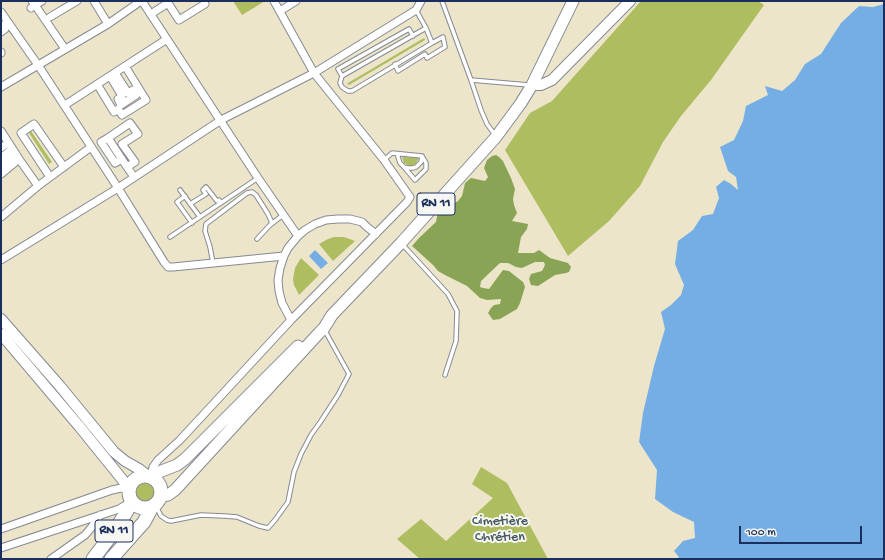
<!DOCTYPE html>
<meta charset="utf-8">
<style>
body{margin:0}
#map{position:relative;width:885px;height:560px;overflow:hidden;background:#ece5c9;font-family:"Gochi Hand",sans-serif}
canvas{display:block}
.frame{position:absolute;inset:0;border:2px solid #1b2f5e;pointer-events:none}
.scale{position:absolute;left:739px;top:526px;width:123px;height:18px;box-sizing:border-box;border:2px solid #1b2f5e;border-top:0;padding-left:5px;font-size:12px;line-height:14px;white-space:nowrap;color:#1b2f5e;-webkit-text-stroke:3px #f6f6f2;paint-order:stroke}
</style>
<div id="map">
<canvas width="885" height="560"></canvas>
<div class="frame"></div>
<div class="scale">100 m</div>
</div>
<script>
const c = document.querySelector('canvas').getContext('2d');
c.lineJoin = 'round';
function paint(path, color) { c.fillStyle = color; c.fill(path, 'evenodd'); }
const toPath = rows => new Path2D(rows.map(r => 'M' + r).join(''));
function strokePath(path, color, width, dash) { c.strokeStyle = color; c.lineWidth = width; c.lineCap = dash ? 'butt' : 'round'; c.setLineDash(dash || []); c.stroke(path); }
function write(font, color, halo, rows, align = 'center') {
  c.font = font + ' "Gochi Hand",sans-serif'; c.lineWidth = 4; c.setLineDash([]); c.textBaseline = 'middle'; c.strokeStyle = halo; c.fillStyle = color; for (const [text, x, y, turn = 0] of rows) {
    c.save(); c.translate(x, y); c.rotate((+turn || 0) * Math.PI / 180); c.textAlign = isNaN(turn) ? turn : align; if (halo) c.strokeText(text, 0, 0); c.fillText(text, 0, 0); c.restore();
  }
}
const green = toPath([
 [233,1,265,1,242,15],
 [641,1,758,1,764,5,711,80,681,116,663,142,640,186,609,221,568,256,505,150,530,113,552,101],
 [424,38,425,39,425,40,349,85,347,84,348,83],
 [31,131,52,162,49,164,29,133],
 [402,157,419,158,416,163,413,166,409,166,404,163],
 [334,237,344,237,355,241,333,261,319,244,328,239],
 [301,258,319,275,299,295,294,285,293,279,295,268],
 [481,467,507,483,548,559,420,559,397,539,421,519,446,541,493,498,472,484],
 '135 493a10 10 0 1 1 20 0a10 10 0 1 1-20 0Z'
]);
const forest = toPath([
 [496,155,499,157,503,161,511,178,515,189,513,199,514,205,517,213,512,221,528,224,527,229,521,237,518,253,534,253,539,250,550,258,568,263,571,267,569,272,566,273,555,275,538,286,531,285,529,279,531,274,542,271,545,265,544,262,535,262,522,268,516,267,508,263,500,263,481,281,480,287,483,288,489,289,503,270,509,271,523,282,525,287,520,303,517,309,500,319,493,320,488,313,491,308,494,305,500,304,501,299,487,300,480,298,467,286,445,275,438,271,433,265,412,246,419,238,436,222,438,211,441,208,452,205,458,201,462,196,465,183,471,178,485,181,488,177,484,168,487,160,492,156]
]);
const water = toPath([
 [884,4,884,559,677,559,679,557,674,551,683,541,695,538,694,522,673,512,655,499,657,470,639,442,643,413,654,366,665,329,661,312,671,305,681,295,684,285,675,264,678,241,693,230,702,216,713,214,719,198,716,187,724,180,731,184,738,190,736,177,728,171,720,147,734,140,743,121,746,106,768,95,765,86,782,91,795,80,805,64,821,54,841,23,859,6,873,7],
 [315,250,328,263,321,269,309,256]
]);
const lane = toPath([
 [442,1,471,80,481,110,487,124,495,135],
 [416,10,426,28,342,76,340,83,342,87,348,91,352,91,432,43,426,28],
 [395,64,398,71,425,54,427,58,445,47,443,37,432,43],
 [342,76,338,69,409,29,413,36],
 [471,80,529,85],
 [398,154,398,157,400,163,404,167,407,168,413,168,416,167,421,162,422,156],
 [384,160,392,153,422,156],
 [404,167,415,180,426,169,426,163,422,156],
 [180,190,200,217],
 [185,196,177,202,192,223],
 [190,204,206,194,203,190,206,187,217,201,219,200,221,203],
 [170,237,258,178],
 [257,239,270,225,283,215],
 [402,244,448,294,457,311,456,341,445,375],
 [213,263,210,247,205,231,206,224,247,193,252,192,256,195,268,214,272,223],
 [156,506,161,516,167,520,171,521,201,515,224,516,237,517,259,526,268,528,275,520,288,502,294,472,301,454,311,435,321,421,338,395,349,374,324,329]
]);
const street = toPath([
 [32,1,35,5,42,1],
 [94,1,108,24],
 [142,1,258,178,298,236],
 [31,8,35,5,65,49],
 [280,11,296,1],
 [1,12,38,65,118,188,164,262,168,267,173,267,284,256],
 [151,14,168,3,179,20,205,4],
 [50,17,77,1],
 [1,25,2,25,5,29,1,32],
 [1,52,1,53],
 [110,76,122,96,118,99,121,105,136,95,133,90,128,93,115,73],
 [97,84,114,112,118,109,122,115,146,100,125,66],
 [1,87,108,24,141,1],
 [65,105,167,39],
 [1,131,19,159,38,186],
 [108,138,101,142,115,163,122,159],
 [1,148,8,143],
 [1,158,12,149],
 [1,166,16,154],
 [127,167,135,162,122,144,138,134,130,123,108,138,127,167,134,177],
 [1,174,19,159],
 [50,177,21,133,34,124,64,167],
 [1,217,38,186,91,147],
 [1,260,118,188,221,120,314,73,416,10,421,1],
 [291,320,282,303,279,291,278,280,280,268,284,256,288,248,298,236,305,230,315,224,326,220,338,219,350,219,362,222,367,227,376,234],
 [151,477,153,467,158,460,180,440,291,320,407,202,410,197,384,160,314,73,274,1],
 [1,529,112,490,121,488,129,490],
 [1,548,119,509,129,503],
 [51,559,85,535,91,528,100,515]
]);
const secondary = toPath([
 [532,85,541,85,552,80,630,1],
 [1,319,59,385,114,452,125,461,139,469,149,477],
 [1,334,79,426,130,489]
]);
const primary = toPath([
 [154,479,159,472,177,465,185,459,298,346],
 [161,496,168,495,175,490,319,333,324,328,332,315,401,243,496,137,521,103,532,85,573,1]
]);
const highway = toPath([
 '129 492a16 16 0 1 1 32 0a16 16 0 1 1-32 0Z',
 [93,559,118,526,132,502],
 [111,559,144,522,152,507]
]);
const shields = [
 [436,204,38],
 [114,531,38]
];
const shieldNames = [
 ["RN 11",436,204],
 ["RN 11",114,531]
];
const parkNames = [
 ["Cimetière",500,522],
 ["Chrétien",500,538]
];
paint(green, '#aebd60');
paint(forest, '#8aa456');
paint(water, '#75aee5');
strokePath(lane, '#848a94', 5.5);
strokePath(street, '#848a94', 9);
strokePath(secondary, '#848a94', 12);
strokePath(primary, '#848a94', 13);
strokePath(highway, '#848a94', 15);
strokePath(lane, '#fff', 3.5);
strokePath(street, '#fff', 7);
strokePath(secondary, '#fff', 10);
strokePath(primary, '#fff', 11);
strokePath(highway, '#fff', 13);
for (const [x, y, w] of shields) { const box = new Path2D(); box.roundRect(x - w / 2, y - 11, w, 22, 3); c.fillStyle = '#f6f6f2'; c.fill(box); strokePath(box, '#1b2f5e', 1); }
write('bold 13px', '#1b2f5e', null, shieldNames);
write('14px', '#475a5f', '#f6f6f2', parkNames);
</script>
